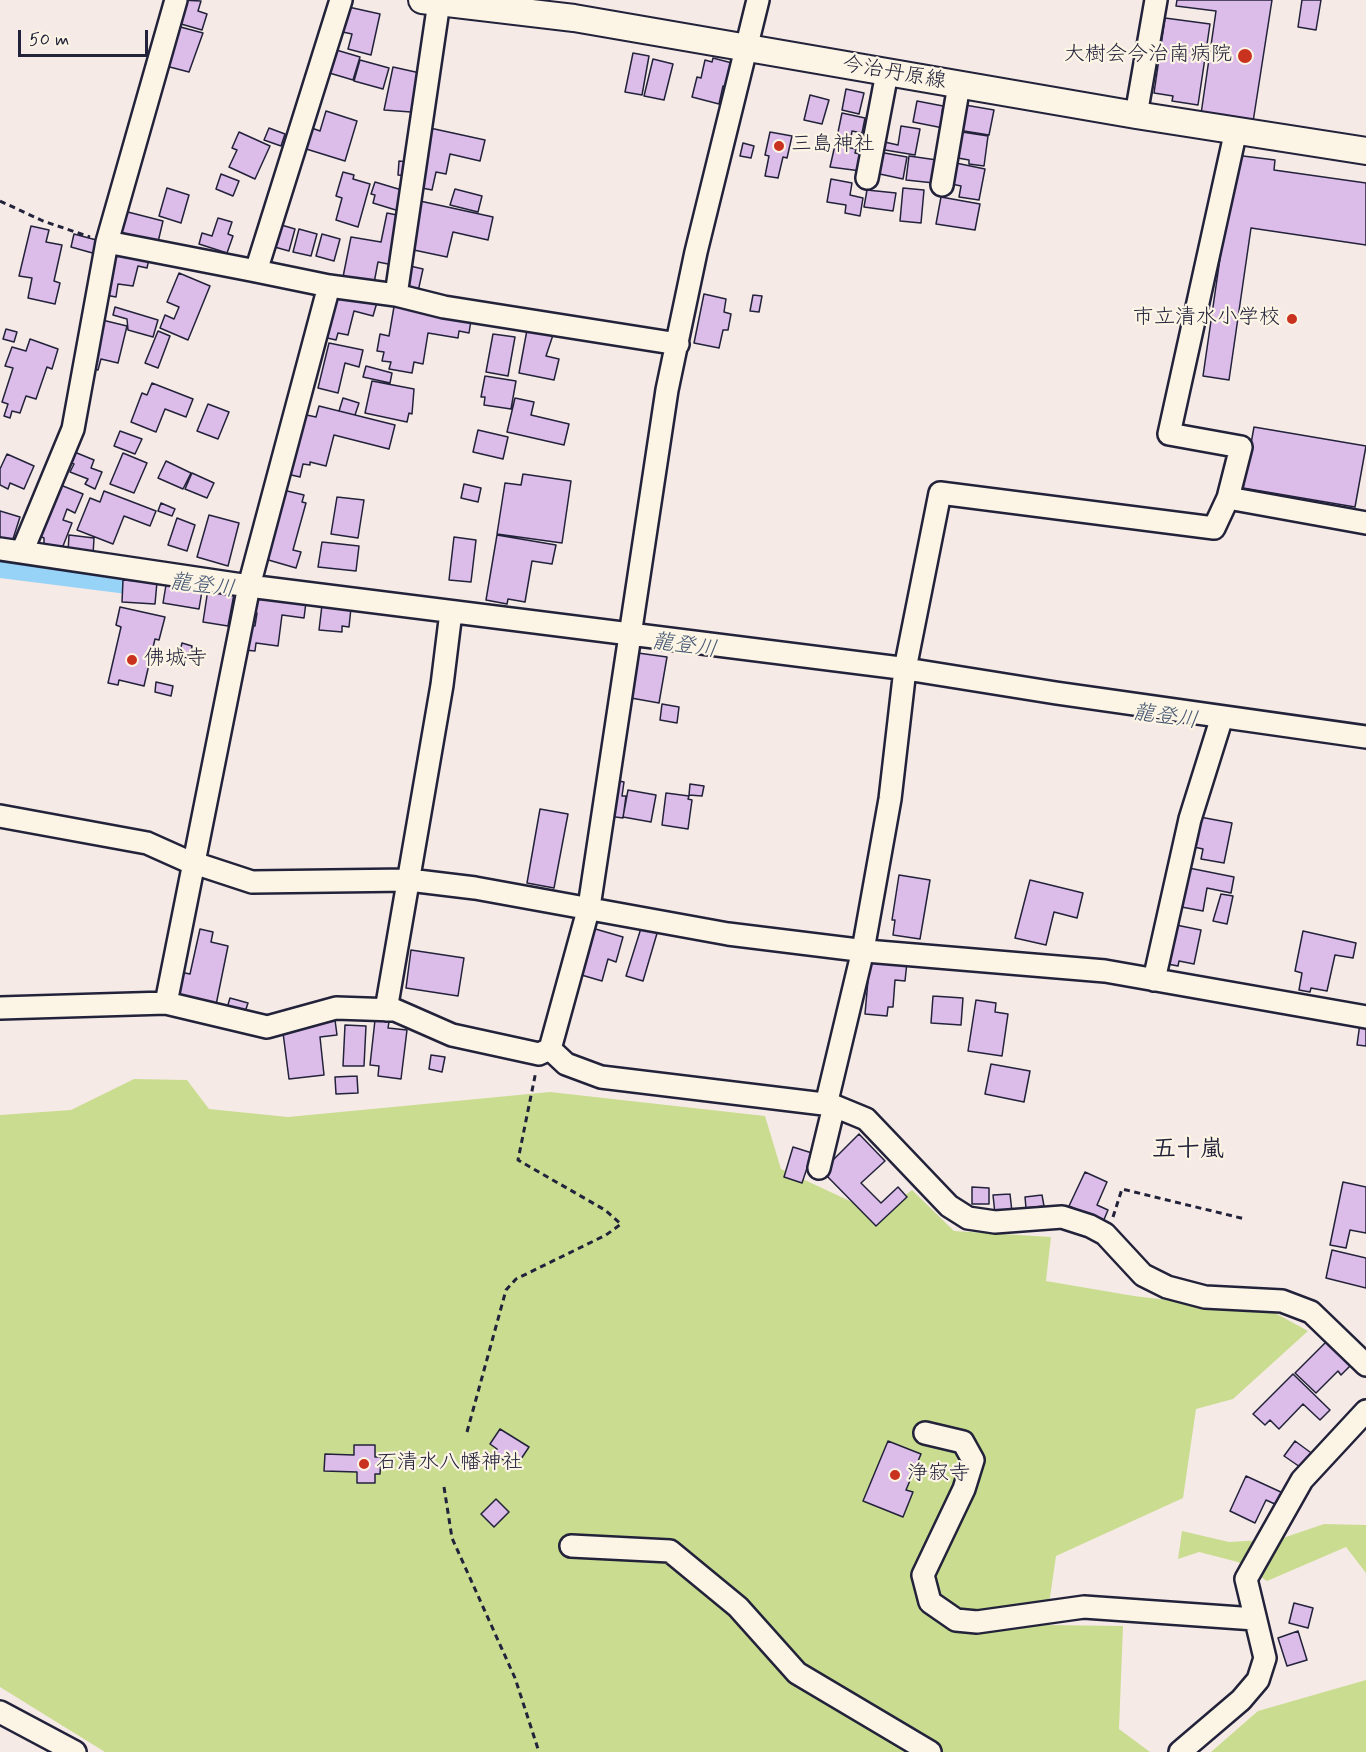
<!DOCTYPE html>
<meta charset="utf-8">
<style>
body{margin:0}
#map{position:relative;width:1366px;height:1752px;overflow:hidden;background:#f6eae6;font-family:Mynerve,sans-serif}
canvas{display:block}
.scale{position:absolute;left:18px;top:30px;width:130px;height:27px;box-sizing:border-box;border:3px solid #22223b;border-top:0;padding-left:8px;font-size:18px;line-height:21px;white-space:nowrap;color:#22223b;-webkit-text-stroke:4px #fcf5e5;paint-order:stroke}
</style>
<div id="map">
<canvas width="1366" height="1752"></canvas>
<div class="scale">50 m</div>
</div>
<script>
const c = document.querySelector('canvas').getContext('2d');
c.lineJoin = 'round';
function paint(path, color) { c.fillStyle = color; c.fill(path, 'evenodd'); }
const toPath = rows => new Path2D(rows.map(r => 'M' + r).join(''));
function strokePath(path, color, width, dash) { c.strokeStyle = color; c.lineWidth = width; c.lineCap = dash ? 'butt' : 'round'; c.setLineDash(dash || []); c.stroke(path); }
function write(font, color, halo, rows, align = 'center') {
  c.font = font + ' Mynerve,"Klee One",sans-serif'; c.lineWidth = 4.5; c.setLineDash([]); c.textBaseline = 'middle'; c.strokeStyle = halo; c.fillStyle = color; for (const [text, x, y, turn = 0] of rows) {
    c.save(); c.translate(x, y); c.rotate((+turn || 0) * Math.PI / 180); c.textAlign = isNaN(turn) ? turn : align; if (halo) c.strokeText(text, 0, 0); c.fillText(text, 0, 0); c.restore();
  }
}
const green = toPath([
 [134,1079,187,1080,209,1109,288,1117,550,1092,765,1116,781,1169,880,1215,912,1190,954,1231,1051,1237,1046,1281,1134,1296,1275,1313,1308,1331,1233,1399,1196,1409,1183,1498,1056,1556,1046,1625,1123,1626,1119,1729,1150,1752,105,1752,0,1687,0,1115,71,1110],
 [1324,1524,1366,1525,1366,1573,1346,1547,1267,1581,1238,1562,1199,1552,1178,1559,1182,1531,1229,1542,1280,1539],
 [1366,1680,1366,1752,1211,1752,1258,1711]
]);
const river = toPath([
 [0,562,129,578]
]);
const building = toPath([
 [181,0,201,1,198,11,207,14,202,30,174,22,181,0],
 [1177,0,1272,0,1253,122,1201,114,1216,11,1176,6,1177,0],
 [1302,0,1321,0,1316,30,1298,27,1302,0],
 [344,6,380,14,371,55,348,49,352,34,338,31,344,6],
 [1165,18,1210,24,1198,105,1172,101,1173,96,1154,93,1165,18],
 [173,25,203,33,189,72,162,65,173,25],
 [333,49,360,57,353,80,326,72,333,49],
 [633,53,649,56,642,95,625,92,633,53],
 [713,58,732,63,732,88,723,86,719,104,692,97,697,77,701,78,705,60,712,62,713,58],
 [653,59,673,64,664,100,644,96,653,59],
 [360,60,389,68,383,89,354,81,360,60],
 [393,67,420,73,411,112,384,110,393,67],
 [846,89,864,93,859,114,842,110,846,89],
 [810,95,829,100,822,124,804,120,810,95],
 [917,101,943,106,942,113,946,113,943,128,913,122,917,101],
 [965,105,994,110,989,135,964,131,961,128,965,105],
 [326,111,357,121,345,161,303,148,309,127,320,131,326,111],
 [842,113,865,118,862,133,852,131,850,145,836,142,842,113],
 [901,126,920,129,915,155,879,149,880,141,898,145,901,126],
 [269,128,285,134,281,146,264,140,269,128],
 [430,128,485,140,480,161,450,154,446,174,436,172,432,190,417,187,430,128],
 [239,132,270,146,255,179,229,167,237,150,232,148,239,132],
 [770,132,792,136,787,158,783,157,778,178,765,176,769,156,765,155,770,132],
 [962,132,988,136,984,166,969,164,969,160,958,158,962,132],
 [743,143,754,146,751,158,740,156,743,143],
 [835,145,856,149,855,153,865,155,861,171,830,167,835,145],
 [879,152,907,157,903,179,875,173,879,152],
 [1235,155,1275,160,1274,170,1366,183,1366,245,1251,228,1229,380,1203,376,1235,155],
 [909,156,937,160,934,183,906,180,909,156],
 [399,161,408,162,406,176,398,175,399,161],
 [951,162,985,169,979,200,959,197,961,186,947,183,951,162],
 [343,172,354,175,353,179,370,184,358,227,336,220,342,198,336,196,343,172],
 [221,174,239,181,233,196,216,189,221,174],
 [831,179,852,183,850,195,863,198,860,216,845,213,846,205,827,202,831,179],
 [375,182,405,191,399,211,373,203,375,195,371,194,375,182],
 [167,188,189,195,181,223,159,216,167,188],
 [903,188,924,190,921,223,900,221,903,188],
 [455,189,482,196,478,212,450,205,455,189],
 [867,190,896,193,893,211,864,207,867,190],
 [941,197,980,204,975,230,936,224,941,197],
 [420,201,493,217,488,240,453,232,447,257,409,249,420,201],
 [120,210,163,221,158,242,115,231,120,210],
 [387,213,402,216,393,265,378,262,374,283,343,277,351,237,381,242,387,213],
 [218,218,232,222,228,234,233,236,227,253,199,244,202,233,212,236,218,218],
 [278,224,295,229,289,251,271,246,278,224],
 [31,226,49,230,46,242,62,245,54,281,60,283,55,304,28,298,32,278,19,276,31,226],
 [299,229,317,234,311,256,293,252,299,229],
 [74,234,100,241,96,254,71,247,74,234],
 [322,234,340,239,334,261,316,256,322,234],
 [111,245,150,254,147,268,138,266,133,286,118,284,116,297,100,294,111,245],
 [406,265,423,269,417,296,400,293,406,265],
 [179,273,210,286,188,340,160,328,165,315,174,319,179,307,167,302,179,273],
 [331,288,378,299,373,316,354,311,348,335,338,333,336,340,319,336,331,288],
 [704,294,726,299,724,312,731,314,728,330,723,330,719,348,694,343,704,294],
 [753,295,762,296,759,312,750,311,753,295],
 [395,301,472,314,469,333,459,331,458,338,428,333,423,364,414,362,412,373,389,369,391,362,382,361,384,352,377,351,380,334,389,336,395,301],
 [115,307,158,320,153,337,128,330,127,319,113,315,115,307],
 [98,319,127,326,118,363,101,359,98,370,86,367,98,319],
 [6,329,17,332,14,342,3,339,6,329],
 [527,330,553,335,546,356,559,359,554,380,519,373,527,330],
 [158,331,170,336,158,368,145,363,158,331],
 [493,334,515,337,508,376,486,372,493,334],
 [30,339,58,349,52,369,47,367,36,399,26,396,20,413,12,411,10,418,4,416,8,404,2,402,13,368,5,366,12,347,26,351,30,339],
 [329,343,363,350,359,367,345,363,338,393,318,388,329,343],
 [366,366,392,373,390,383,363,377,366,366],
 [485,376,516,381,511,409,484,405,485,397,481,397,485,376],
 [372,381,414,389,412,414,409,413,407,422,365,413,372,381],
 [152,383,193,399,186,417,165,409,156,432,131,422,142,393,147,395,152,383],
 [343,398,359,403,355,415,339,411,343,398],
 [515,398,534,402,531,415,569,424,564,445,507,432,515,398],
 [208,404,229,412,218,439,197,431,208,404],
 [319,406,395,425,389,449,334,435,326,466,310,462,310,465,303,464,300,477,287,474,302,414,316,417,319,406],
 [1254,427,1366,446,1355,507,1243,488,1254,427],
 [478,430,508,437,503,459,473,452,478,430],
 [120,431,142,439,135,454,114,446,120,431],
 [72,451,94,460,91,468,102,472,95,489,85,484,88,479,70,472,74,464,68,462,72,451],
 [123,453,147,463,134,493,110,484,123,453],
 [7,454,34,466,24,489,10,483,8,489,0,485,0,469,7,454],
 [166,461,191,473,183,489,158,478,166,461],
 [192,473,214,483,207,498,185,489,192,473],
 [523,474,571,481,562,543,497,534,505,483,521,485,523,474],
 [58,484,83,494,75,513,67,509,63,520,72,523,63,546,44,546,44,538,37,535,58,484],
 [464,484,481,488,478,502,461,498,464,484],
 [283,490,304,495,302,502,306,503,293,550,301,552,296,568,265,559,283,490],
 [104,491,156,511,150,526,124,516,113,544,77,530,90,498,100,502,104,491],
 [337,497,364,500,358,538,331,534,337,497],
 [161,503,175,509,172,516,158,511,161,503],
 [0,511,20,517,12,542,0,538,0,511],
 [209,515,239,523,228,566,197,557,209,515],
 [177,518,195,525,187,551,168,545,177,518],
 [69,535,94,538,93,555,68,552,69,535],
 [497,535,556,545,552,564,532,561,525,602,508,599,507,604,486,600,497,535],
 [454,537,476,540,471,582,449,580,454,537],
 [322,542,359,546,356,571,318,567,322,542],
 [123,580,157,582,155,604,122,602,123,580],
 [166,585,202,591,199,609,163,603,166,585],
 [208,589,234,594,228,626,203,622,208,589],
 [255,596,306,602,304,618,282,615,278,646,256,643,255,651,245,650,249,626,255,626,257,613,253,613,255,596],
 [322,605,351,608,349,627,342,626,342,632,319,630,322,605],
 [120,607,165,617,159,640,155,639,144,686,119,680,118,685,108,683,121,627,116,625,120,607],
 [182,643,192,646,190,659,179,656,182,643],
 [638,653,667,657,659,703,631,698,638,653],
 [156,682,173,686,171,696,155,692,156,682],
 [662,704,679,707,677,723,660,720,662,704],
 [614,780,624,782,622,796,626,796,623,818,608,816,614,780],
 [690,784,704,786,702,796,689,795,690,784],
 [628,790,656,795,651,822,623,817,628,790],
 [666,793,689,796,688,799,692,800,688,829,662,825,666,793],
 [540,809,568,814,554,888,527,883,540,809],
 [1200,817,1232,823,1224,863,1201,859,1203,849,1194,847,1200,817],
 [1184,867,1234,877,1231,893,1207,888,1203,911,1176,906,1184,867],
 [899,875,930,880,920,939,893,935,895,920,892,920,899,875],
 [1030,880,1083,893,1077,918,1054,912,1046,945,1015,938,1030,880],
 [1221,894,1233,896,1227,924,1213,921,1221,894],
 [1171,924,1201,930,1194,964,1179,961,1178,966,1162,963,1171,924],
 [642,925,658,930,643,981,626,976,642,925],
 [592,928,623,937,616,962,608,959,602,981,578,974,592,928],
 [200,929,213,932,211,942,228,946,216,1005,175,997,180,972,190,974,200,929],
 [1303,931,1356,943,1353,958,1335,955,1327,991,1311,988,1310,992,1299,990,1302,973,1295,971,1303,931],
 [411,950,464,958,458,996,406,988,411,950],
 [870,958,907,962,905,981,895,980,893,1007,888,1007,887,1016,865,1014,870,958],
 [933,996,963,998,961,1025,931,1023,933,996],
 [230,998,248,1003,244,1015,226,1011,230,998],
 [976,1000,996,1003,995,1012,1008,1014,1002,1056,968,1051,976,1000],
 [335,1020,337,1035,320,1037,324,1075,289,1079,282,1025,335,1020],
 [375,1020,389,1022,388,1028,407,1030,401,1079,378,1076,379,1066,370,1065,375,1020],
 [1360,1023,1366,1024,1366,1046,1357,1045,1360,1023],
 [345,1025,366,1026,364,1066,343,1066,345,1025],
 [431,1055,445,1057,442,1072,429,1069,431,1055],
 [991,1064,1030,1071,1024,1102,985,1094,991,1064],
 [357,1076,358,1093,336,1094,335,1077,357,1076],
 [859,1134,885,1161,861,1183,881,1203,898,1187,907,1197,876,1226,822,1171,859,1134],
 [793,1147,812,1153,802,1183,784,1177,793,1147],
 [1085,1172,1107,1182,1097,1205,1108,1210,1103,1222,1069,1206,1085,1172],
 [1343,1182,1366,1187,1366,1233,1350,1230,1346,1248,1330,1245,1343,1182],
 [972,1187,989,1188,989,1204,972,1204,972,1187],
 [1010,1194,1012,1212,995,1214,993,1195,1010,1194],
 [1042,1195,1044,1206,1026,1208,1025,1197,1042,1195],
 [1332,1250,1366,1258,1366,1288,1326,1278,1332,1250],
 [1327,1341,1351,1365,1341,1375,1338,1371,1316,1393,1295,1373,1327,1341],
 [1293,1374,1330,1410,1320,1420,1303,1404,1279,1429,1270,1420,1265,1425,1253,1414,1293,1374],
 [500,1429,529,1447,519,1462,510,1457,507,1462,494,1454,497,1449,490,1444,500,1429],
 [888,1441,921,1454,906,1490,913,1492,903,1517,863,1501,888,1441],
 [1295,1441,1314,1455,1303,1469,1284,1456,1295,1441],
 [354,1445,375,1445,375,1457,381,1457,380,1474,375,1474,375,1483,357,1483,357,1472,324,1471,325,1454,354,1455,354,1445],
 [1246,1476,1283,1493,1277,1505,1266,1500,1255,1523,1230,1511,1246,1476],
 [496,1499,509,1512,494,1527,481,1514,496,1499],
 [1294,1603,1313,1608,1308,1628,1289,1623,1294,1603],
 [1298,1631,1307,1660,1287,1666,1278,1638,1298,1631]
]);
const path = toPath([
 [0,201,43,221,90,237],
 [1113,1217,1122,1189,1245,1219],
 [467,1432,506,1290,516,1279,606,1235,621,1224,605,1210,518,1160,536,1071],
 [444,1487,452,1538,515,1678,539,1752]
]);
const minor = toPath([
 [341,0,256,271,329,286,396,295,439,2],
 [1136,115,1156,0],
 [867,178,887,73],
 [942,185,959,85],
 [107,242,256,271],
 [396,295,444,307,678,344],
 [1228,498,1366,523],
 [0,549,249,586,900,668,1056,693,1366,737],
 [22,552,73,429,107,242,176,0],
 [0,816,147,843,185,860,252,882,409,880,475,888,728,934,866,951,1105,971,1366,1017],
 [1154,980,1190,819,1222,717],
 [166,1003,249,586,329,286],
 [0,1008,166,1003,267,1027,336,1008,395,1010,452,1035,539,1054,550,1049,589,907,667,390,696,252,758,0],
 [386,1010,442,685,451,612],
 [550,1049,566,1064,601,1077,832,1105,866,1119,949,1206,968,1218,995,1222,1062,1217,1090,1226,1105,1234,1143,1275,1167,1287,1205,1297,1282,1301,1311,1312,1366,1365],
 [826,1105,863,950,890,799,905,669,940,493,1214,528,1228,498,1241,447,1169,434,1236,130],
 [819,1168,834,1106],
 [925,1433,963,1442,973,1460,964,1489,923,1575,930,1602,956,1620,977,1622,1084,1607,1255,1619],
 [571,1546,670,1551,738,1607,797,1673,930,1752],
 [0,1712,75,1752],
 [1180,1752,1241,1700,1258,1680,1265,1658,1246,1579,1302,1480,1366,1411]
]);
const major = toPath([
 [422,0,574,18,1136,115,1366,151]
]);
const markers = [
 [1245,56,8,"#c8321e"],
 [779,146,6,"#c8321e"],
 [1292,319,6,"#c8321e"],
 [132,660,6,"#c8321e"],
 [364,1464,6,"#c8321e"],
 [895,1475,6,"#c8321e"]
];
const poiNames = [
 ["大樹会今治南病院",1232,56,"right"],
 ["三島神社",791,146],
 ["市立清水小学校",1280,319,"right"],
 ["佛城寺",144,660],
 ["石清水八幡神社",376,1464],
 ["浄寂寺",907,1475]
];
const streetNames = [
 ["今治丹原線",894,74,10]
];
const waterNames = [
 ["龍登川",202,587,7],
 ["龍登川",684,647,8],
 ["龍登川",1165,718,8]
];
const quarterNames = [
 ["五十嵐",1188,1151]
];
paint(green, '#cadc90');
strokePath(river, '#97d2f7', 32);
paint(building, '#dcbce8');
strokePath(building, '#22223b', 1.5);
strokePath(minor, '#22223b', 26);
strokePath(major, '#22223b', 30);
strokePath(path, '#22223b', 3, [6, 4.5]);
strokePath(minor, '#fcf5e5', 21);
strokePath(major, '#fcf5e5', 26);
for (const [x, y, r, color] of markers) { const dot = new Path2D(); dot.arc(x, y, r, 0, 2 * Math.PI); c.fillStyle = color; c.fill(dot); strokePath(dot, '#fcf5e5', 2); }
write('21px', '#22223b', '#fcf5e5', poiNames, 'left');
write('21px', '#22223b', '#fcf5e5', streetNames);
write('italic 22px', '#455773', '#fcf5e5', waterNames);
write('bold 24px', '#22223b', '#fcf5e5', quarterNames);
</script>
